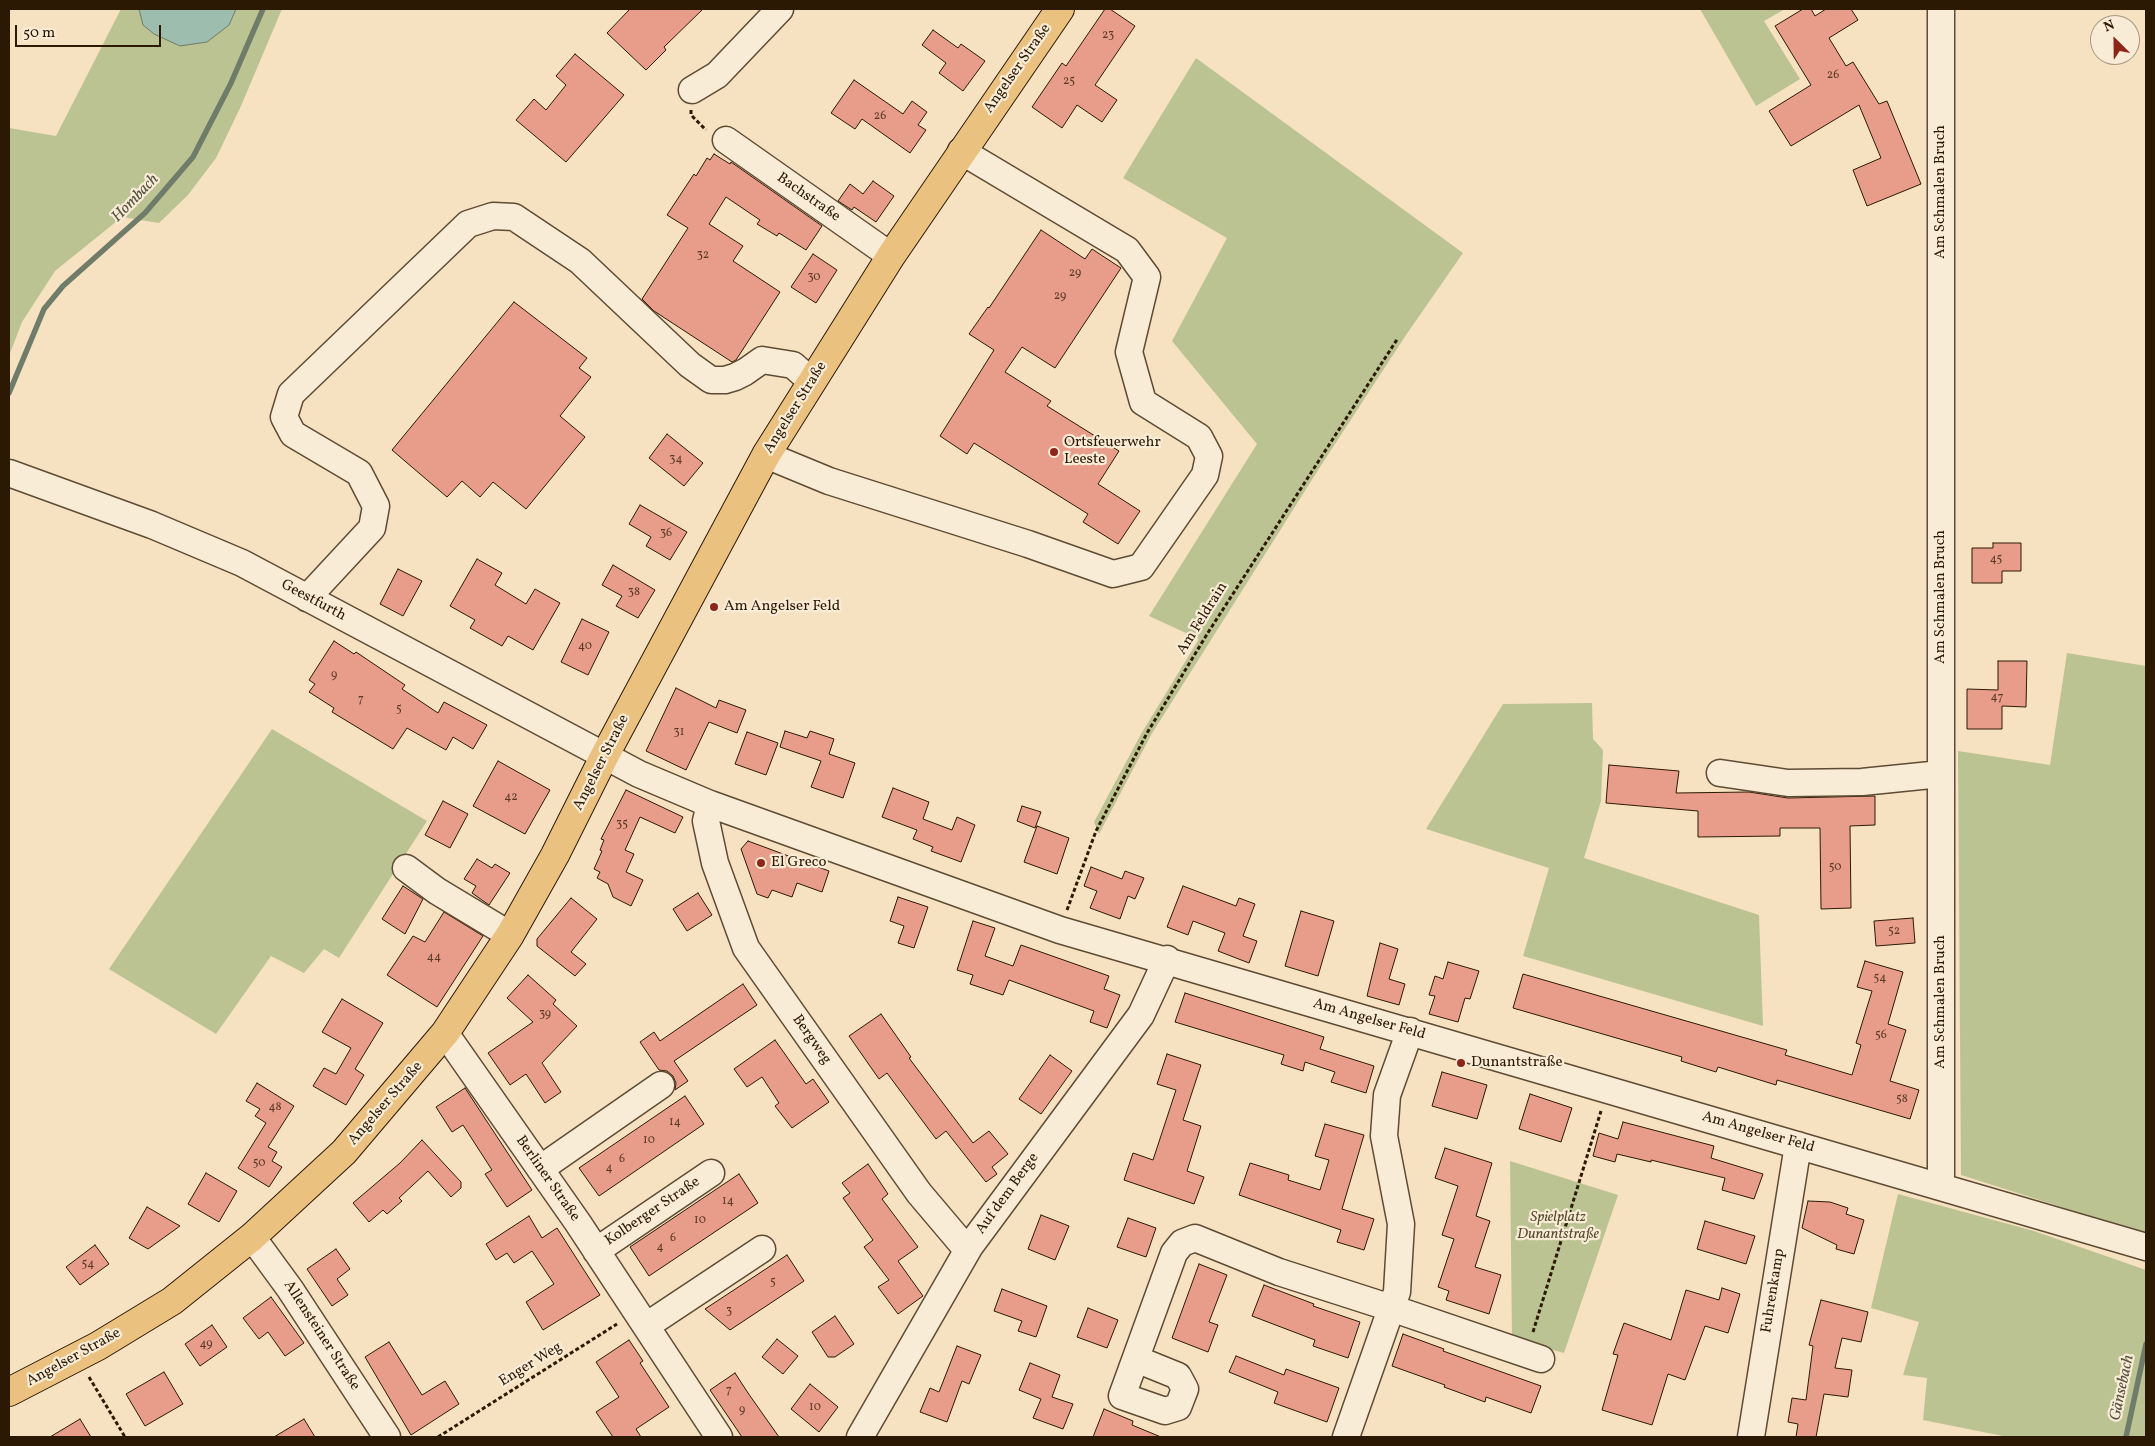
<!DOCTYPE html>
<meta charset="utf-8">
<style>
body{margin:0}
#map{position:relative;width:2155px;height:1446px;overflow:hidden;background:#f6e2c0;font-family:Vollkorn,serif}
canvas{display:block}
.frame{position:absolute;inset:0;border:10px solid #2c1904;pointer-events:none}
.north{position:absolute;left:2090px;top:15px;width:50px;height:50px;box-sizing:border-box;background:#f9ecd6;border:1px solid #a79882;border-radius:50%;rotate:337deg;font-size:14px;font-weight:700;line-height:20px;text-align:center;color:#2c1904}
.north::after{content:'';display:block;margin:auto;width:18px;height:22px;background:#8f2418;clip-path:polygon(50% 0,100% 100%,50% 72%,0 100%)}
.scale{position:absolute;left:15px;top:25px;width:146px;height:22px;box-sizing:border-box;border:2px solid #2c1904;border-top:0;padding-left:6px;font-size:15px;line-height:18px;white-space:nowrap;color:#2c1904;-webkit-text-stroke:4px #f9ecd6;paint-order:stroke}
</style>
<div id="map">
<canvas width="2155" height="1446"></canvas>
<div class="frame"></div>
<div class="north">N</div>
<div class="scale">50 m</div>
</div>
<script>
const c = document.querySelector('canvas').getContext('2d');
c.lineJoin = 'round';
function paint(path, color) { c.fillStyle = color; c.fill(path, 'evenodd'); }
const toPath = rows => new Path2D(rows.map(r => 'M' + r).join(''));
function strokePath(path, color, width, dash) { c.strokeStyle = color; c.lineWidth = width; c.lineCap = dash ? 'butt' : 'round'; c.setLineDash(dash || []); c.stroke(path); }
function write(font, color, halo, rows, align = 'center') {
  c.font = font + ' Vollkorn,serif'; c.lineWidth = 4.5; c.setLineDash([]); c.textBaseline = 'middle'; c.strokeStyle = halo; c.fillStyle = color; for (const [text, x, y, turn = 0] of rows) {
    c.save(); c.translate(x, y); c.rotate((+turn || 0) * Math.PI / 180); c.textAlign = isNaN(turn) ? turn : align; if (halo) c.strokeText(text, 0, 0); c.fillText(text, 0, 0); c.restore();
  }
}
const green = toPath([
 [121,9,282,9,241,106,216,158,188,195,159,223,122,217,55,271,22,322,9,356,9,128,56,136],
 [1700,9,1785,9,1764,21,1800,79,1756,106],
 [1196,58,1463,253,1406,335,1320,467,1151,735,1099,834,1094,822,1141,734,1199,639,1149,616,1257,444,1172,341,1227,238,1123,178],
 [2067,653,2146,666,2146,1234,1961,1175,1958,751,2050,765],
 [1592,703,1593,739,1603,750,1601,801,1584,858,1759,915,1763,1026,1523,956,1549,868,1426,829,1503,704],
 [272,729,427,821,339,958,324,949,304,973,271,956,216,1034,109,969],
 [1510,1161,1618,1195,1564,1353,1512,1339],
 [1898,1194,2034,1231,2146,1270,2146,1437,2008,1437,1923,1420,1927,1378,1903,1375,1919,1322,1871,1308]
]);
const water = toPath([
 [139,9,236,9,229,25,207,42,180,46,154,34,143,25,139,9]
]);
const stream = toPath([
 [9,393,44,309,63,286,145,213,193,157,231,83,263,9],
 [2126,1437,2146,1344]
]);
const building = toPath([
 [630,9,703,9,664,47,666,50,646,70,607,33,630,9],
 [1105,9,1110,9,1135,26,1095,85,1117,100,1102,122,1077,105,1062,128,1032,107,1062,63,1066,66,1105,9],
 [1803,9,1811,9,1815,16,1826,9,1851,9,1858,20,1829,38,1846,66,1853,62,1879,104,1887,101,1921,184,1867,206,1853,170,1881,158,1859,105,1791,146,1769,111,1811,85,1775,26,1803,9],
 [933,30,958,48,961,44,985,61,963,91,939,73,946,63,922,45,933,30],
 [575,54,624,95,566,162,516,120,534,99,546,110,566,85,556,76,575,54],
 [854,80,903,114,912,101,927,112,918,125,926,130,910,153,862,119,855,129,831,113,854,80],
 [714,154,730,164,731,162,822,226,806,250,779,233,777,236,757,224,760,220,726,197,709,224,743,246,733,261,780,292,736,360,732,362,654,311,642,299,688,228,667,215,694,174,696,176,707,158,710,160,714,154],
 [873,181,894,196,876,222,854,207,852,210,838,201,850,184,863,194,873,181],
 [1041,230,1085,259,1092,249,1121,268,1055,368,1022,347,1005,372,1051,401,1047,406,1119,451,1098,484,1140,511,1118,544,1083,522,1088,514,974,443,967,454,940,436,994,350,969,334,988,307,989,308,1041,230],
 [813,254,837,270,816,303,791,287,813,254],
 [514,302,587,358,579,368,591,377,560,416,585,437,526,509,493,482,480,497,462,481,447,497,392,450,514,302],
 [667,434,703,463,684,486,649,458,667,434],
 [640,505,687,532,670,560,646,546,651,537,629,524,640,505],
 [1993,543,2021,543,2021,571,2002,571,2002,583,1972,583,1972,548,1993,548,1993,543],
 [477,559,502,573,495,585,526,604,535,589,560,603,533,650,508,636,502,646,470,628,475,620,450,606,477,559],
 [613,565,655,590,638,618,616,606,622,596,602,585,613,565],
 [398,569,422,581,403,616,380,604,398,569],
 [582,619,609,632,588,675,561,662,582,619],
 [334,641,354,654,356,652,405,685,402,689,438,713,444,702,487,725,473,749,453,737,446,750,407,728,393,749,332,712,334,708,309,692,315,684,309,680,334,641],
 [1998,661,2027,661,2026,707,2002,706,2002,729,1967,729,1967,689,1998,690,1998,661],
 [676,688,716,708,719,700,746,710,737,733,709,722,686,770,646,751,676,688],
 [785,731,807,738,810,731,834,739,829,754,855,763,843,798,811,787,821,761,780,747,785,731],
 [747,732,778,743,766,775,735,764,747,732],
 [498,761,550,790,525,834,473,806,498,761],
 [1609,765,1679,771,1676,793,1749,792,1788,798,1875,796,1875,825,1850,826,1851,908,1821,909,1820,828,1780,828,1780,836,1698,837,1698,811,1606,803,1609,765],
 [893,788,929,802,923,819,952,830,957,817,975,825,961,862,931,851,933,847,913,839,917,830,882,817,893,788],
 [626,790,683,817,675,833,640,817,625,850,634,854,626,872,643,880,631,906,613,897,608,884,597,878,600,872,594,869,602,851,600,850,604,840,601,839,626,790],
 [443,801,468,814,450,848,425,835,443,801],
 [1022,806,1041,812,1035,828,1017,821,1022,806],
 [1037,826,1069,838,1057,874,1024,862,1037,826],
 [748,841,829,871,822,892,797,883,792,897,772,890,768,898,757,894,741,849,748,841],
 [477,859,492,868,495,864,510,873,489,905,472,893,476,886,464,879,477,859],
 [1091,867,1122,879,1125,871,1144,878,1135,899,1128,896,1120,919,1090,908,1097,891,1084,886,1091,867],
 [403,886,423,899,405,934,382,919,403,886],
 [1183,886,1236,906,1239,898,1255,904,1243,936,1257,941,1249,963,1218,951,1225,933,1193,921,1188,935,1167,927,1183,886],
 [698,893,712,915,687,931,673,909,698,893],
 [898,897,928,907,914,948,898,943,904,926,890,921,898,897],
 [571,898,597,919,571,952,586,964,575,976,537,946,537,939,571,898],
 [1301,911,1334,921,1318,976,1285,966,1301,911],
 [444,912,483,936,437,1007,387,975,413,936,425,942,444,912],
 [1913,918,1915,943,1876,946,1874,921,1913,918],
 [973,921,995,928,985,956,1013,966,1021,945,1109,976,1104,989,1120,995,1107,1028,1090,1022,1094,1011,1009,980,1003,995,970,984,973,975,957,970,973,921],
 [1380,943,1398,949,1389,979,1405,984,1399,1005,1367,996,1380,943],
 [1865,961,1903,972,1888,1024,1906,1030,1890,1081,1919,1090,1910,1119,1777,1080,1776,1085,1718,1067,1716,1072,1681,1061,1682,1057,1513,1008,1523,974,1787,1050,1785,1055,1852,1075,1861,1045,1856,1043,1872,991,1857,987,1865,961],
 [1448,962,1479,971,1470,999,1465,998,1458,1022,1429,1014,1435,996,1429,995,1435,976,1443,979,1448,962],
 [528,975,556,1000,553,1004,577,1026,542,1063,561,1092,545,1103,526,1074,510,1085,488,1053,533,1022,507,998,528,975],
 [743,984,757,1005,674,1061,688,1081,675,1090,676,1083,673,1076,667,1071,659,1070,640,1042,654,1032,660,1041,743,984],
 [1185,993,1324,1037,1320,1049,1374,1066,1366,1093,1331,1082,1335,1072,1305,1062,1303,1071,1281,1064,1284,1055,1175,1022,1185,993],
 [342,999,383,1023,355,1069,364,1075,346,1105,313,1086,324,1068,336,1074,351,1048,322,1032,342,999],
 [881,1014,911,1057,909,1058,973,1143,989,1131,1008,1154,992,1167,997,1174,986,1182,946,1131,936,1139,887,1073,879,1079,849,1036,881,1014],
 [775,1040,806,1084,813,1079,829,1102,792,1128,775,1106,779,1103,762,1077,747,1087,734,1069,775,1040],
 [1167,1054,1201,1065,1183,1120,1201,1126,1187,1171,1204,1177,1194,1204,1124,1180,1133,1153,1153,1160,1176,1090,1157,1084,1167,1054],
 [1050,1055,1072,1071,1041,1114,1019,1099,1050,1055],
 [1442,1072,1487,1085,1477,1119,1432,1106,1442,1072],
 [257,1083,294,1106,268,1147,277,1152,272,1161,282,1167,269,1187,238,1168,266,1123,255,1116,260,1109,246,1101,257,1083],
 [465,1088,532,1190,507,1207,485,1174,492,1170,463,1125,452,1132,436,1107,465,1088],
 [1530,1094,1572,1108,1561,1142,1519,1129,1530,1094],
 [685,1096,704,1124,599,1196,579,1168,685,1096],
 [1623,1122,1714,1146,1711,1158,1763,1174,1754,1199,1722,1190,1725,1178,1651,1160,1651,1162,1617,1154,1615,1162,1593,1156,1599,1133,1618,1139,1623,1122],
 [1325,1124,1364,1135,1342,1209,1374,1219,1364,1250,1337,1242,1341,1230,1239,1195,1250,1163,1289,1175,1288,1180,1320,1190,1329,1160,1315,1156,1325,1124],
 [422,1140,461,1182,461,1188,451,1197,428,1171,399,1198,402,1201,387,1214,383,1210,369,1222,353,1203,400,1163,422,1140],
 [1445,1148,1492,1163,1476,1216,1490,1221,1475,1267,1501,1275,1489,1314,1446,1300,1449,1291,1438,1287,1454,1239,1442,1235,1458,1186,1435,1178,1445,1148],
 [868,1164,888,1194,882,1199,918,1247,898,1261,923,1296,898,1314,878,1287,889,1280,864,1247,873,1240,843,1198,850,1193,842,1183,868,1164],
 [206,1173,237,1191,219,1222,188,1204,206,1173],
 [739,1174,758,1203,649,1276,630,1247,739,1174],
 [1808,1201,1830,1202,1848,1208,1846,1214,1864,1220,1854,1254,1836,1249,1837,1245,1802,1228,1808,1201],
 [147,1207,180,1226,148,1249,129,1238,147,1207],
 [1041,1215,1069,1226,1055,1260,1028,1249,1041,1215],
 [529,1216,542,1238,557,1228,600,1295,543,1330,526,1302,554,1284,532,1251,514,1263,507,1253,496,1260,486,1244,529,1216],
 [1128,1218,1156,1228,1146,1257,1117,1247,1128,1218],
 [1705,1221,1755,1236,1746,1264,1697,1249,1705,1221],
 [95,1245,109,1264,80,1285,66,1267,95,1245],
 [336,1249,350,1269,337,1279,348,1295,332,1306,307,1269,336,1249],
 [787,1255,804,1281,730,1330,705,1309,787,1255],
 [1199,1264,1227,1275,1209,1322,1218,1325,1208,1352,1172,1338,1199,1264],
 [1264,1285,1314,1304,1313,1306,1360,1322,1348,1358,1313,1346,1315,1340,1252,1316,1264,1285],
 [1722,1288,1740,1294,1728,1333,1705,1326,1685,1380,1668,1374,1652,1425,1602,1410,1618,1355,1613,1354,1624,1323,1671,1340,1686,1290,1719,1300,1722,1288],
 [1002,1289,1047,1306,1036,1337,1018,1331,1022,1321,994,1311,1002,1289],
 [271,1297,304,1343,285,1356,268,1332,259,1339,243,1318,271,1297],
 [1821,1300,1868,1312,1861,1342,1842,1338,1835,1368,1852,1370,1848,1397,1824,1394,1816,1437,1796,1437,1798,1424,1788,1422,1792,1398,1806,1400,1813,1346,1809,1345,1821,1300],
 [1088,1308,1118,1320,1107,1348,1077,1337,1088,1308],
 [835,1316,854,1344,835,1357,828,1357,812,1332,835,1316],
 [212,1325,227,1347,200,1366,185,1344,212,1325],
 [1403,1334,1444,1349,1443,1351,1541,1386,1531,1413,1486,1397,1485,1402,1444,1387,1445,1385,1392,1366,1403,1334],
 [777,1339,798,1356,783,1374,762,1357,777,1339],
 [629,1340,643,1361,640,1363,669,1407,636,1429,641,1437,613,1437,596,1412,619,1397,596,1362,629,1340],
 [389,1342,422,1395,445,1381,459,1404,411,1435,365,1357,389,1342],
 [957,1346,981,1355,969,1384,962,1381,947,1422,920,1412,930,1388,939,1392,957,1346],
 [1236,1356,1284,1375,1286,1369,1339,1388,1327,1422,1274,1403,1278,1392,1229,1372,1236,1356],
 [1030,1363,1060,1375,1052,1397,1073,1404,1063,1429,1033,1418,1041,1399,1019,1390,1030,1363],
 [164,1372,183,1404,145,1426,126,1394,164,1372],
 [735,1373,748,1393,779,1437,742,1437,710,1390,735,1373],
 [810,1384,838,1407,819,1432,791,1409,810,1384],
 [1104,1409,1133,1421,1132,1425,1161,1437,1093,1437,1104,1409],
 [80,1419,91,1437,50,1437,80,1419],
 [304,1419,315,1437,274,1437,304,1419]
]);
const path = toPath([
 [691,110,691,115,706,130],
 [1067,910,1096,831,1147,733,1209,631,1398,338],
 [1533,1332,1601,1111],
 [89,1377,125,1437],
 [438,1437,617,1324]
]);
const minor = toPath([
 [692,90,717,75,780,9],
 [726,140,891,256],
 [766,455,829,481,1028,544,1113,574,1141,567,1205,475,1209,456,1199,437,1143,402,1129,352,1147,277,1127,250,961,151],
 [9,473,152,525,242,563,639,774,710,804,1060,930,2146,1247],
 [307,598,372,528,376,506,359,473,293,434,284,417,291,394,468,224,493,216,514,217,580,261,690,365,711,380,725,380,735,377,745,372,762,360,793,365,812,382],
 [1720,773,1788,783,1862,782,1941,774],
 [710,804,706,821,715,863,746,948,919,1193,963,1245,970,1246],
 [406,868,437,891,510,935],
 [445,1033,578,1223,719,1437],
 [540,1169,661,1085],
 [1941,1186,1941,9],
 [252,1237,290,1289,387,1437],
 [596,1251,711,1173],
 [646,1326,762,1249],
 [1136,1359,1178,1376,1185,1389,1178,1407,1165,1411,1122,1396,1174,1253,1182,1243,1195,1238,1279,1272,1391,1308,1541,1359],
 [860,1437,970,1246,1141,1015,1167,959],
 [1346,1437,1397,1292,1401,1224,1384,1136,1387,1095,1410,1031],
 [1751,1437,1798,1145]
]);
const major = toPath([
 [9,1392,98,1346,172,1301,252,1237,344,1152,445,1033,510,935,555,855,605,755,766,455,891,256,1060,9]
]);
const markers = [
 [1054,452,5,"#8f2418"],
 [714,607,5,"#8f2418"],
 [761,863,5,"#8f2418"],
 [1461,1063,5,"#8f2418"]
];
const numberNames = [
 ["23",1108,36],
 ["26",1833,76],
 ["25",1069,82],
 ["26",880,117],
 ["32",703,256],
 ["29",1075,274],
 ["30",814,278],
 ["29",1060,297],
 ["34",676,460],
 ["36",666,534],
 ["45",1996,560],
 ["38",634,593],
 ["40",585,647],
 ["9",334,676],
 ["47",1997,698],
 ["7",361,700],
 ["5",399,710],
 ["31",679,733],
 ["42",511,798],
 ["35",622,825],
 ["50",1835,868],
 ["52",1894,932],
 ["44",434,958],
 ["54",1880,979],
 ["39",545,1015],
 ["56",1881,1036],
 ["58",1902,1100],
 ["48",275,1108],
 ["14",675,1123],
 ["10",649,1141],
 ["6",622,1160],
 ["50",259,1164],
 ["4",609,1169],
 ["14",728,1202],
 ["10",700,1221],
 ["6",673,1239],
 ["4",660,1248],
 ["54",88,1265],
 ["5",773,1283],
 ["3",729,1312],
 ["49",206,1345],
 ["7",729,1391],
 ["10",815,1408],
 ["9",742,1411]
];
const streetNames = [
 ["Angelser Straße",1018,69,-55],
 ["Am Schmalen Bruch",1941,192,-90],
 ["Bachstraße",808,198,35],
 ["Angelser Straße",796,408,-58],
 ["Am Schmalen Bruch",1941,597,-90],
 ["Geestfurth",313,601,28],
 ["Am Feldrain",1203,619,-58],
 ["Angelser Straße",602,763,-63],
 ["Am Schmalen Bruch",1941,1002,-90],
 ["Am Angelser Feld",1369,1020,16],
 ["Bergweg",811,1040,55],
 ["Angelser Straße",386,1104,-49],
 ["Am Angelser Feld",1758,1133,16],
 ["Berliner Straße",547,1179,55],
 ["Auf dem Berge",1008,1194,-54],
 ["Kolberger Straße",653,1212,-34],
 ["Fuhrenkamp",1774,1291,-81],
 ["Allensteiner Straße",321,1336,57],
 ["Angelser Straße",74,1358,-29],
 ["Enger Weg",531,1365,-32]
];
const poiNames = [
 ["Ortsfeuerwehr",1064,443],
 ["Leeste",1064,460],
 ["Am Angelser Feld",724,607],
 ["El Greco",771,863],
 ["Dunantstraße",1471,1063]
];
const parkNames = [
 ["Spielplatz",1558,1218],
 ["Dunantstraße",1558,1235]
];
const waterNames = [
 ["Hombach",136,199,-46],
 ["Gänsebach",2123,1388,-78]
];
paint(green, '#bcc392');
paint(water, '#9dbeae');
strokePath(water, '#707c6a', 1);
strokePath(stream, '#707c6a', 5.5);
paint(building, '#e79d8a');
strokePath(building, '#2c1904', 1);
strokePath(minor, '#5e4b33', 29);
strokePath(major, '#2c1904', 30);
strokePath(path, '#2c1904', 3, [4, 2.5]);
strokePath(minor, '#f9ecd6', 26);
strokePath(major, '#ebc180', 28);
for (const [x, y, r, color] of markers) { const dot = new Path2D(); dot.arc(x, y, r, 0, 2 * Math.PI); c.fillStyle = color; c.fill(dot); strokePath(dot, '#f9ecd6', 2); }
write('12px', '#5b3a26', null, numberNames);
write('15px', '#2c1904', '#f9ecd6', streetNames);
write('15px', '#2c1904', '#f9ecd6', poiNames, 'left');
write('italic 15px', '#574c2f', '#f9ecd6', parkNames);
write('italic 16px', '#545340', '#f9ecd6', waterNames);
</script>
